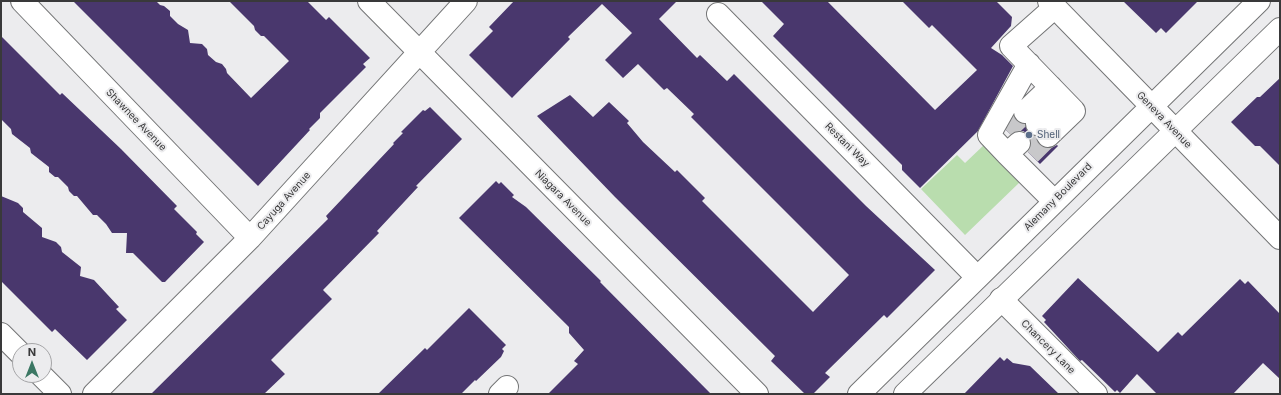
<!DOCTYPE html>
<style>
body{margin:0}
#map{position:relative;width:1281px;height:395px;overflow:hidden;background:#ececee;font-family:Inter,sans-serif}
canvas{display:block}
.frame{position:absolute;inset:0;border:2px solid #39393a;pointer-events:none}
.north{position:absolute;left:12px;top:343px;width:40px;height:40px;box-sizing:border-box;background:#ececee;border:1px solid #a4a4a6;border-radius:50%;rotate:0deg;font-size:11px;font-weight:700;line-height:16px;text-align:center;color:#39393a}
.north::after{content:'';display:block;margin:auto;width:14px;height:18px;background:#3b7763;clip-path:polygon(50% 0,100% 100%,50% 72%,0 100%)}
</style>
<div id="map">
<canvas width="1281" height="395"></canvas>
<div class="frame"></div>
<div class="north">N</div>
</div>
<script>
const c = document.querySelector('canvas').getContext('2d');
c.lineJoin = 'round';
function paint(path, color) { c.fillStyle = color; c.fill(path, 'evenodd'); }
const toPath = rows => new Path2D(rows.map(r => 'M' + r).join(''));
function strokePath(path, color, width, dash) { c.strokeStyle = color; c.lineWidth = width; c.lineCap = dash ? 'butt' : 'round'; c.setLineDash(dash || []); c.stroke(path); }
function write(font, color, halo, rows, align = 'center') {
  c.font = font + ' Inter,sans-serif'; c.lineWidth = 4; c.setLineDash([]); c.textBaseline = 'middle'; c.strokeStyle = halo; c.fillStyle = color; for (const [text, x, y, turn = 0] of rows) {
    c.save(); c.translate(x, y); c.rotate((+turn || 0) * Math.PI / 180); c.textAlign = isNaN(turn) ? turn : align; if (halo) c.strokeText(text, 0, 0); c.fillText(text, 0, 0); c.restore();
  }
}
const green = toPath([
 [985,144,1020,182,965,235,921,189,957,155,965,163]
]);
const building = toPath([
 [73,1,156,1,160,5,164,6,170,11,170,16,178,24,188,30,190,43,202,44,207,49,208,55,216,62,222,64,226,69,227,73,251,98,289,61,264,36,261,36,255,30,254,26,229,1,307,1,326,20,329,17,370,58,363,64,366,67,320,113,320,118,309,129,310,130,258,186],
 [514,1,677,1,659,19,697,58,700,55,727,81,734,74,866,206,935,270,887,318,884,315,825,373,830,377,813,394,805,394,771,361,775,356,615,197,537,116,570,95,593,117,609,102,629,121,627,123,643,142,675,172,677,170,705,198,702,201,813,312,849,275,691,117,694,114,667,88,664,90,638,64,623,78,605,60,632,33,602,4,568,37,570,39,512,98,469,55,493,31,489,27],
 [761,1,827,1,935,110,977,70,932,25,929,28,902,1,996,1,1012,17,1011,26,991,48,1002,55,1013,66,978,131,920,188,902,170,902,165,773,36,784,24],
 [1123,1,1198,1,1166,33,1161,28,1156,33],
 [1,36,60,95,62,93,121,149,177,206,174,209,197,232,196,234,204,242,165,282,162,282,133,253,126,253,127,233,112,233,106,224,97,215,93,215,77,196,74,196,69,191,68,187,58,177,55,177,49,172,49,167,31,153,30,148,12,134,11,129,1,119],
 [1280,78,1280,166,1260,146,1255,146,1231,122,1257,97,1260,97],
 [430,107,462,139,416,186,418,187,377,231,379,233,323,290,332,299,271,360,285,374,264,394,151,394,328,219,326,216,394,144,393,143,403,133,401,132,423,110,425,111],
 [1014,117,1016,121,1025,124,1028,133,1036,136,1039,145,1045,148,1051,148,1057,145,1058,146,1040,164,1028,152,1031,147,1031,141,1028,134,1023,131,1017,131,1010,134,1006,130],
 [496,181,499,184,501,182,514,195,512,197,526,207,601,281,600,282,711,394,548,394,578,364,574,361,584,350,569,333,569,327,459,218],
 [1,196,18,203,23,208,23,212,42,228,42,237,56,242,61,247,62,252,81,267,80,276,94,280,119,307,116,309,127,320,87,360,55,329,52,332,1,281],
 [1078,278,1158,352,1178,332,1182,336,1240,279,1245,284,1248,281,1280,314,1280,379,1263,363,1233,394,1157,394,1137,374,1120,393,1117,390,1115,392,1082,360,1080,361,1044,322,1046,320,1042,316],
 [469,308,506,345,502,349,504,351,501,357,476,381,475,380,461,394,378,394,425,348,427,350],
 [1000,357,1004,361,1007,358,1013,363,1030,366,1059,394,964,394]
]);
const minorTunnel = toPath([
 [1006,130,1025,112],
 [1030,154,1048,136]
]);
const minor = toPath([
 [22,1,250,238],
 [369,1,757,394],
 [718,14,977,277],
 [1025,112,1051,87],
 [1037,124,1063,100],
 [1048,136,1074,111,1011,46,1055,7],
 [1019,143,1007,154,1054,201],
 [1007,154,989,135,1029,64],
 [1001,299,1096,394],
 [1,334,20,353],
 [41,375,60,394],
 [94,394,250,238,466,1],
 [500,394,507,387]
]);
const major = toPath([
 [1049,1,1280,238],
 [859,394,1259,1],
 [905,394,1280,29]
]);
const markers = [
 [1029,135,4,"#5c6f8a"]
];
const streetNames = [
 ["Shawnee Avenue",136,120,46],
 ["Geneva Avenue",1164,120,46],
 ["Restani Way",847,145,45],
 ["Alemany Boulevard",1058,197,-45],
 ["Niagara Avenue",563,198,45],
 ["Cayuga Avenue",284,201,-48],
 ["Chancery Lane",1048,347,45]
];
const serviceNames = [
 ["Shell",1037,135]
];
paint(green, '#b9ddae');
paint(building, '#49376d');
strokePath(minorTunnel, '#c8c8ca', 22, [22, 11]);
strokePath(minor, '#737475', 24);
strokePath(major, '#737475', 24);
strokePath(minor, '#fff', 22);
strokePath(major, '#fff', 22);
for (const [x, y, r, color] of markers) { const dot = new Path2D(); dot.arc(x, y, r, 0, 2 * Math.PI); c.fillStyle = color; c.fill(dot); strokePath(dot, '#ececee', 1.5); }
write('10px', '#39393a', '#ececee', streetNames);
write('10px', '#4e5e75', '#ececee', serviceNames, 'left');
</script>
